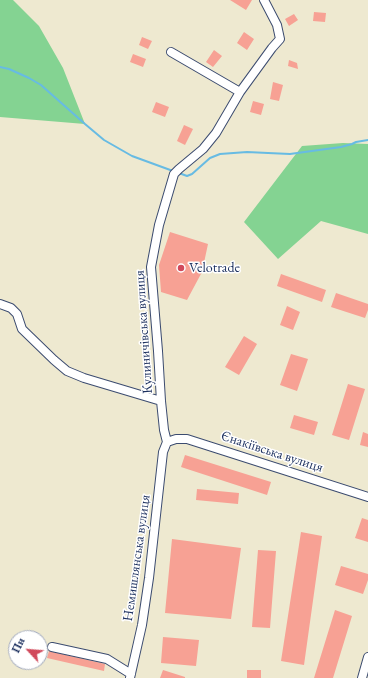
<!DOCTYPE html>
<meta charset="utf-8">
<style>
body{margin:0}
#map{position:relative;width:368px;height:678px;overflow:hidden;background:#eee9d0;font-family:"EB Garamond",serif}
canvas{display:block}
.north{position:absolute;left:8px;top:630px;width:40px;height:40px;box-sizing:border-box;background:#fff;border:1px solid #a4acbf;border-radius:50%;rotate:296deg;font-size:11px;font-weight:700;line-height:16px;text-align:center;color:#1b2f5e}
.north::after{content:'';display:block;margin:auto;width:14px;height:18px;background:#d1495b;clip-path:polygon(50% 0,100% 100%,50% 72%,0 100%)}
</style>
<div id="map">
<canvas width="368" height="678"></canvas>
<div class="north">Пн</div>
</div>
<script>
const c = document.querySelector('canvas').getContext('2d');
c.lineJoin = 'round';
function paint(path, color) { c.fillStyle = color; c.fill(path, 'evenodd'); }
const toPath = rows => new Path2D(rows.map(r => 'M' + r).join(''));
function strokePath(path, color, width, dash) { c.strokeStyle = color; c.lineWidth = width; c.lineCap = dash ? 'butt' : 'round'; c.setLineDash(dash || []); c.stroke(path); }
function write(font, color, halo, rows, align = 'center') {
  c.font = font + ' "EB Garamond",serif'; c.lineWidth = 3; c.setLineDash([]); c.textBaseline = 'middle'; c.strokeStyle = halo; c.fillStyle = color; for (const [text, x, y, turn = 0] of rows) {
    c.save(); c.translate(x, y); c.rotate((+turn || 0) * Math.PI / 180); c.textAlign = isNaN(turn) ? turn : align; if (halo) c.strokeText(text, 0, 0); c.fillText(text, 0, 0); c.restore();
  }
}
const green = toPath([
 [0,0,13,0,39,26,63,68,85,124,0,117],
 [343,143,368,144,368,234,321,221,278,259,244,222,302,146]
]);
const stream = toPath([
 [0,67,9,69,29,78,41,85,85,124,104,140,132,156,173,171],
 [179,173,187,176,192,174,210,158,220,154,247,152,268,153,290,154,341,147,352,144,356,142,368,140]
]);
const building = toPath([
 [230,0,252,0,246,10],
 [314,12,326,13,325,22,313,21],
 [294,14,298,20,289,26,285,19],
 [244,32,254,39,247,50,237,43],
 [142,37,152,41,148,49,139,45],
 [214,50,222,56,213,67,206,62],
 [133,54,146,59,143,67,130,62],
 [289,60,297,63,298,69,288,66],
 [273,82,283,85,279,101,270,99],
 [253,101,264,104,261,115,250,112],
 [156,102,169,107,165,117,152,112],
 [184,125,193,129,185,145,177,141],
 [170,232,208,244,202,272,187,300,161,292,159,265],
 [281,274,326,290,322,302,277,286],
 [336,293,368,304,368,310,365,318,331,307],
 [287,306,300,312,293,330,280,325],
 [244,336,257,344,239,375,225,367],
 [291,354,308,359,297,391,280,385],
 [348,384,365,389,349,440,332,435],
 [294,415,318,422,314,435,290,428],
 [363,432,368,434,368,447,360,445],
 [185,455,271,482,267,495,181,467],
 [197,489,239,493,238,504,196,500],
 [362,518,368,520,368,542,355,538],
 [301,532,322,536,304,665,281,661],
 [172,539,241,548,231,619,165,613],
 [258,550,276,551,270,628,252,627],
 [341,566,368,574,368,580,363,594,335,585],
 [335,610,352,616,333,678,314,678],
 [163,637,199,640,196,666,161,663],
 [49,651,105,664,104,671,47,658],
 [163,670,185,677,185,678,160,678],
 [247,670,261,670,261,678,247,678]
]);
const minor = toPath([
 [171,52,240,92],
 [0,304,11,308,17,314,22,329,54,360,67,371,84,378,161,401],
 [167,442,164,430,161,401,158,351,151,267,159,225,174,174,179,169,203,149,216,133,240,92,272,48,280,39,277,25,264,0],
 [167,442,176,439,187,439,368,497],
 [52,647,107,659,131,674],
 [130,678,142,625,149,578,163,452,167,442],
 [362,678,368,657]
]);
const markers = [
 [181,268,4,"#d1495b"]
];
const poiNames = [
 ["Velotrade",189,268]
];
const streetNames = [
 ["Кулиничівська вулиця",144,332,-94],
 ["Єнакіївська вулиця",272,452,18],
 ["Немишлянська вулиця",137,558,-82]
];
paint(green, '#84d392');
strokePath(stream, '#67bbe3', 2);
paint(building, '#f7a194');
strokePath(minor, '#3b4b6f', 10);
strokePath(minor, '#fff', 8);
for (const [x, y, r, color] of markers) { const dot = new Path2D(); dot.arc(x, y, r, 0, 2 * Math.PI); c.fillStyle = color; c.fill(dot); strokePath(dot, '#fff', 1.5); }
write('14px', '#1b2f5e', '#fff', poiNames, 'left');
write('14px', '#1b2f5e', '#fff', streetNames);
</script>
